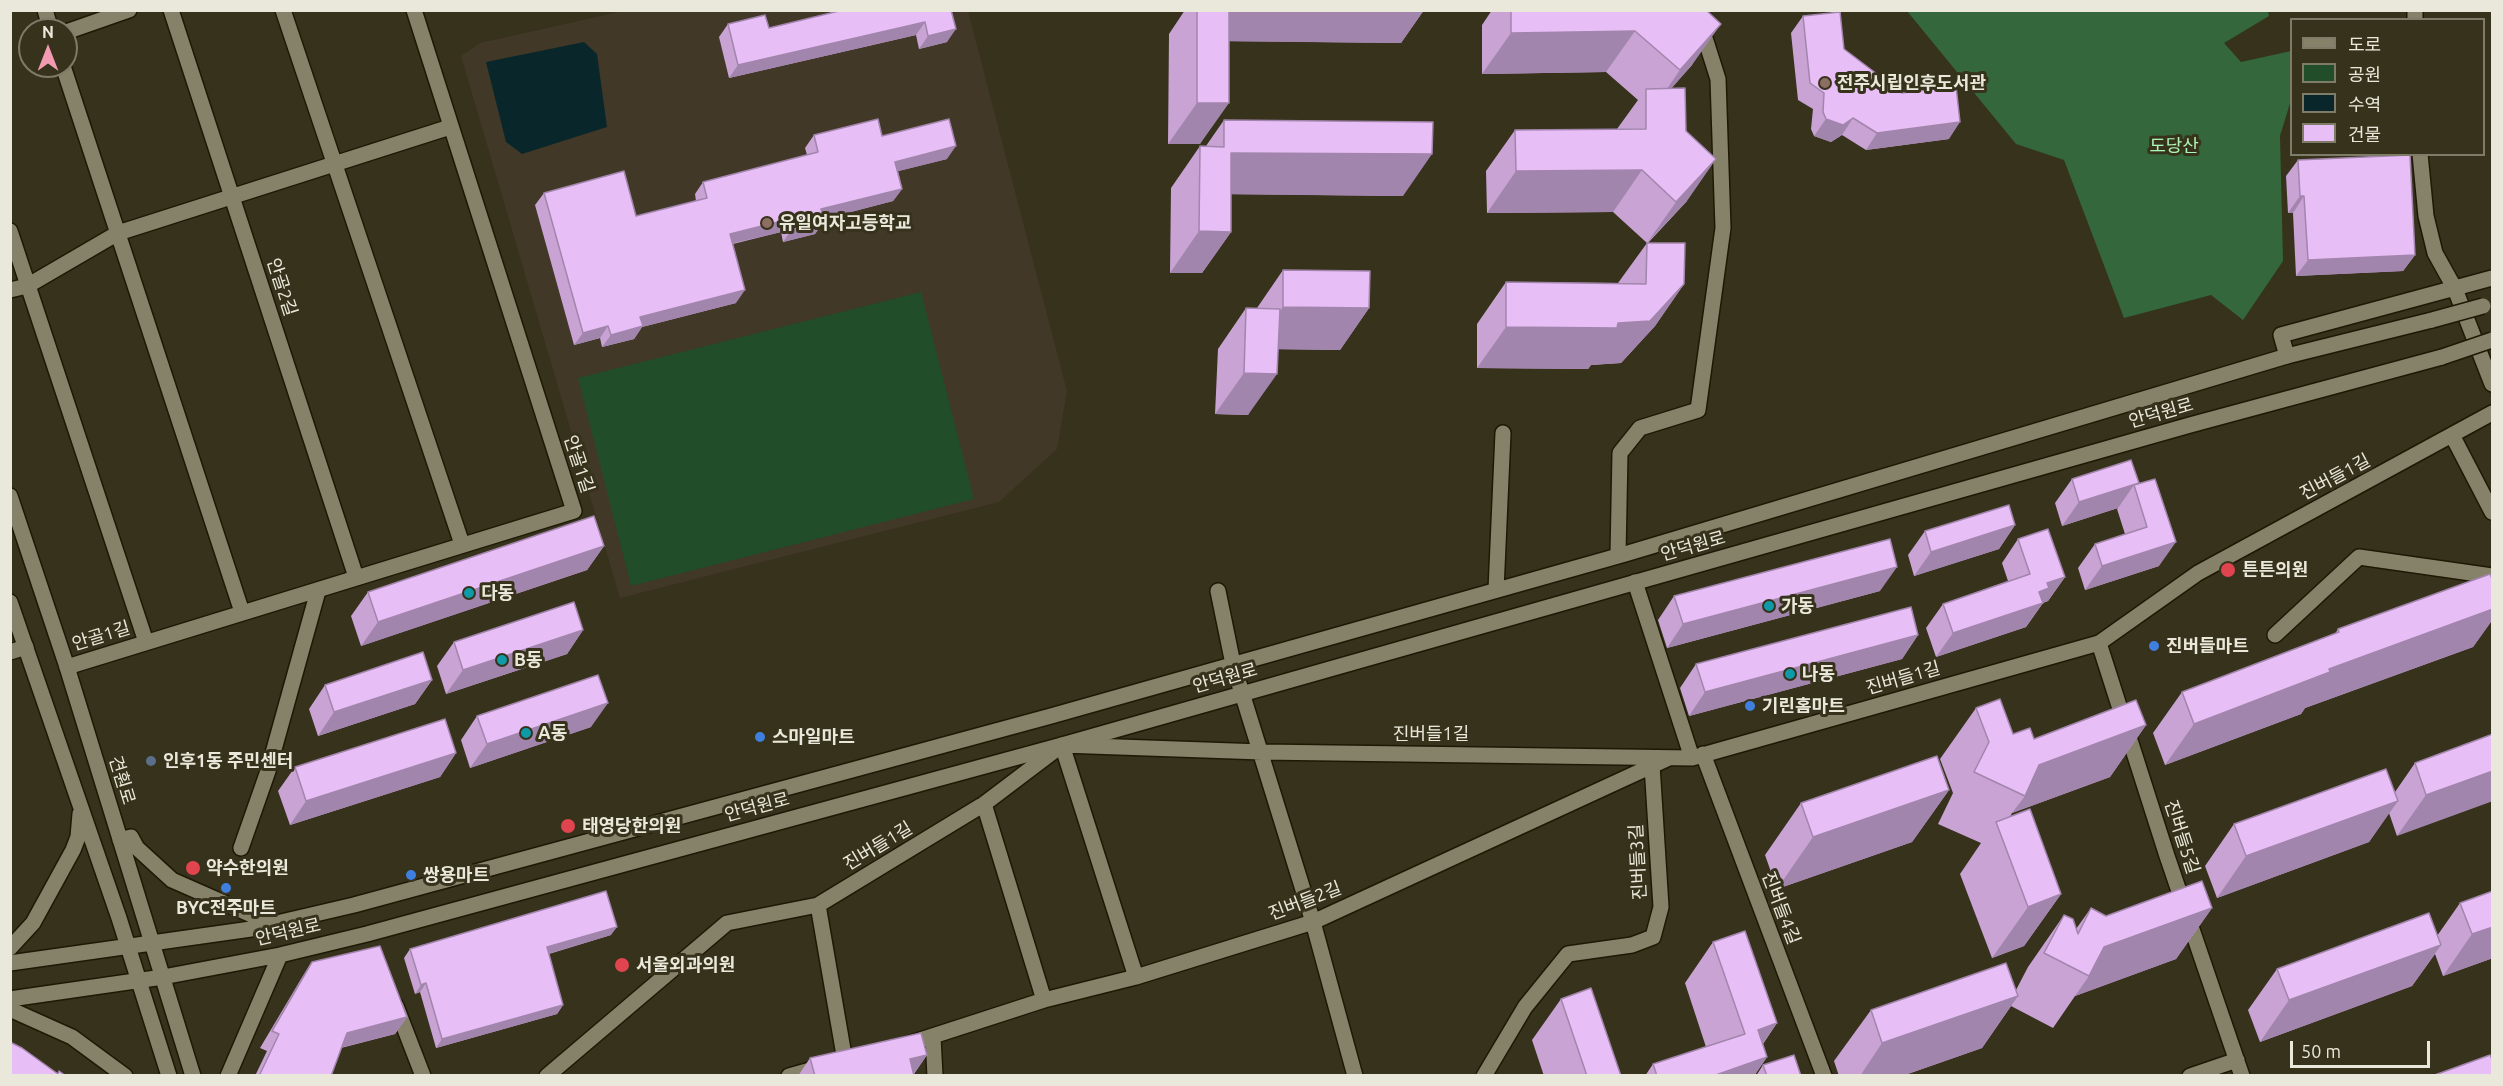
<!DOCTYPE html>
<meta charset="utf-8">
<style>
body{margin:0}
#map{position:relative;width:2503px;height:1086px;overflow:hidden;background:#36321c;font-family:Ubuntu,"Noto Sans KR",sans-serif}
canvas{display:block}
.frame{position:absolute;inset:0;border:12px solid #eae8da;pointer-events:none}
.legend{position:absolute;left:2290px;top:18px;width:195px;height:138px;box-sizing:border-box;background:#36321c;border:2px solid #7e7b68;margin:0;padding:8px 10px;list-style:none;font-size:18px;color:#eae8da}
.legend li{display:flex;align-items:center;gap:12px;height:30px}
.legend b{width:30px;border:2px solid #7e7b68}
.north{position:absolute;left:18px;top:18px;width:60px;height:60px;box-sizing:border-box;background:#36321c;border:2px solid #7e7b68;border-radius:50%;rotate:0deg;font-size:16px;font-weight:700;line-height:24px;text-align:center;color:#eae8da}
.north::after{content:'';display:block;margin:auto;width:21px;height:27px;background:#f19ab2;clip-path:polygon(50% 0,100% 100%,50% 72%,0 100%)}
.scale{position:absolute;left:2290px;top:1041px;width:140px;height:27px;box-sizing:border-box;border:3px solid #eae8da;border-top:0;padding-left:8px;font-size:18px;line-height:21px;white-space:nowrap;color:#eae8da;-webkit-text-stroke:4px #36321c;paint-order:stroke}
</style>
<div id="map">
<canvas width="2503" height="1086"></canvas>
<div class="frame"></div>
<ul class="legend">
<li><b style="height:8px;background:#868169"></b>도로</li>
<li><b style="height:16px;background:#224d29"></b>공원</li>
<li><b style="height:16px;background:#09272b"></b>수역</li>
<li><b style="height:16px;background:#e8bef6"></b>건물</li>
</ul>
<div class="north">N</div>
<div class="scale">50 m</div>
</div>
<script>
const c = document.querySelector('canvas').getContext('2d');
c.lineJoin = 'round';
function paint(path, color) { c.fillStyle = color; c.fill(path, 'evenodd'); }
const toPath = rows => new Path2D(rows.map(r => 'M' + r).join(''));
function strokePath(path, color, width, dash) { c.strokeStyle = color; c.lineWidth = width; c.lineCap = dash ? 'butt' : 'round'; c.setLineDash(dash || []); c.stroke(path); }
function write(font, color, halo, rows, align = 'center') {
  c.font = font + ' Ubuntu,"Noto Sans KR",sans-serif'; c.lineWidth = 6; c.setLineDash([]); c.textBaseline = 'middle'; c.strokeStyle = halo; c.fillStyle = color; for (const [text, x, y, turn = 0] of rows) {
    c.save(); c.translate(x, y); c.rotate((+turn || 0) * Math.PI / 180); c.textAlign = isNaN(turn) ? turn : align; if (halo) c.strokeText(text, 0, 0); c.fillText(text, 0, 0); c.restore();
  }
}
const education = toPath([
 [623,11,968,11,1067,391,1057,449,999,502,620,598,461,56,480,43]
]);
const green = toPath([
 [921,292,974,499,631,586,578,378]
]);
const forest = toPath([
 [1907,11,2268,11,2269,16,2224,43,2241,62,2291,51,2291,100,2280,136,2283,261,2243,320,2211,295,2124,318,2064,160,2016,144]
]);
const water = toPath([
 [584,42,597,54,607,127,522,154,506,142,486,62]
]);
const minor = toPath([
 [45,10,51,30],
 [171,10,356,577],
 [283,10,462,544],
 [2415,10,2415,20],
 [66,32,129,10],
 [63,66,242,612],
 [2420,154,2426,216,2435,253,2455,289,2492,384],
 [10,231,146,642],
 [10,290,27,286,118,233,450,127],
 [2287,356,2281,335,2492,278],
 [2452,435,2492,512],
 [1618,555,1620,453,1640,428,1698,410,1723,228,1718,79,1705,38,1678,10],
 [1635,582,1692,758],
 [1496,590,1503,433],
 [1218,591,1233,664,1313,922,1355,1076],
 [2275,635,2359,557,2492,576],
 [2099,643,2167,856,2242,1076],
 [10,652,26,647],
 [67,667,574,511,414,10],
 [1062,745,1136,977],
 [1703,754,1824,1076],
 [984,804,1044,1000],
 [241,848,268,771,318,591],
 [818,905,845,1061],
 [396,1006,423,1076],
 [933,1037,935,1076],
 [905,1045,1044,1000,1136,977,1313,922,1669,758],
 [547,1076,727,923,818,905,984,804,1062,745,1262,752,1692,758,2099,643,2198,573,2492,413],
 [789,1076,821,1067],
 [1484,1076,1525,1007,1568,954,1632,945,1653,937,1661,907,1652,765],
 [2190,1076,2237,1060]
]);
const tertiary = toPath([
 [10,496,67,667,193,1076],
 [10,602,119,918,169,1076],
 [120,840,131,837,137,848,172,880,272,924],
 [10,948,33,923,73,850,78,837,80,814],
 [10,963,251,929,354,905,1051,716,1625,554,2287,356,2432,320],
 [10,999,163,977,280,955,367,934,1062,745,2190,425,2442,357],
 [10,1005,14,1011,72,1037,125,1076],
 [228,1076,280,955]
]);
const tertiaryBridge = toPath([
 [2432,320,2483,306],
 [2442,357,2492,340]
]);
const wall = toPath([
 [951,10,947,42,919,49,916,35,729,78,719,37,728,24,769,28],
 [1185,10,1424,10,1401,43,1229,41,1200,144,1168,144,1169,34],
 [1492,10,1706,10,1692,65,1671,88,1687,201,1648,243,1684,284,1655,326,1621,363,1591,365,1588,369,1477,368,1477,324,1506,282,1618,283,1647,243,1613,212,1487,213,1486,171,1515,130,1617,129,1638,100,1606,72,1482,74,1482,25],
 [1803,16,1844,49,1949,139,1866,150,1842,135,1831,142,1814,136,1811,129,1813,109,1798,100,1791,33],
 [1224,120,1403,196,1231,194,1231,232,1202,273,1170,273,1171,188,1200,146,1206,146],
 [814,135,882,136,947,159,898,171,902,189,893,201,824,219,824,221,815,234,783,242,781,232,733,244,736,303,642,327,634,339,602,347,600,338,574,345,535,205,544,193,636,216,696,201,695,194,703,182,807,155,805,148],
 [2298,160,2415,255,2403,271,2296,276,2293,213,2288,213,2286,176],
 [1283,270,1369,308,1340,350,1278,349,1248,415,1215,414,1218,349,1246,308,1257,308],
 [2131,460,2159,566,2085,590,2078,568,2095,544,2125,534,2117,509,2118,508,2062,526,2055,503,2072,479],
 [2015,525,1999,549,1914,576,1908,555,1925,531],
 [2018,539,2065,577,2048,601,2043,603,2026,627,1936,657,1926,628,1943,604,2008,581,2002,563],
 [604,546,587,570,361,646,351,616,368,592],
 [2493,581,2493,619,2473,647,2305,708,2301,714,2165,765,2153,733,2182,692,2335,634,2338,629],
 [1880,591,1667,648,1658,620,1674,596],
 [583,630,567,654,446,694,437,666,454,642],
 [1918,635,1902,659,1689,716,1680,688,1696,664],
 [432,680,415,704,318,736,309,709,325,685],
 [1976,708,2013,734,2034,739,2146,725,2110,777,2012,813,2010,817,2061,894,2024,946,1992,958,1960,874,1981,843,1938,824,1953,793,1940,759],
 [477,716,591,727,470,768,461,740],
 [2493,734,2397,836,2389,813,2369,842,2217,898,2205,866,2234,824,2395,792,2415,763],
 [456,753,440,777,290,825,278,791,295,767],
 [1949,790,1912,842,1777,889,1765,855,1801,803],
 [2493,891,2493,958,2443,976,2435,954,2412,986,2260,1042,2248,1010,2277,969,2437,936,2460,903],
 [2091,908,2106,916,2212,908,2176,959,2075,996,2053,1028,2011,1006,1982,1048,1902,1076,1839,1076,1834,1061,1871,1010,2016,990,2028,967,2064,915,2076,929],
 [611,935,549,954,563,1005,557,1014,436,1048,420,992,415,994,404,958,410,949],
 [1713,942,1777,1023,1763,1044,1767,1057,1754,1076,1645,1076,1653,1064,1706,1047,1685,983],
 [312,962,407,1017,395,1034,341,1048,331,1076,255,1076,267,1051,260,1048,301,979],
 [1561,999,1621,1076,1544,1076,1532,1040],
 [927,1055,914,1074,914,1076,798,1076,810,1058],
 [1763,1065,1801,1076,1756,1076]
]);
const shadedWall = toPath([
 [1222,10,1424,10,1401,43,1201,41],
 [925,22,916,35,729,78,738,65],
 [1721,24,1692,65,1651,112,1680,70],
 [956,29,947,42,919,49,928,36],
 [1635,31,1606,72,1482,74,1511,33],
 [1197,103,1229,103,1200,144,1168,144],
 [1853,118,1842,135,1831,142,1814,136,1826,119],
 [1960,122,1949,139,1866,150,1877,133],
 [956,146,947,159,887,174,895,162],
 [1231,153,1432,154,1403,196,1202,194],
 [1716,159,1687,201,1647,243,1676,202],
 [1642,170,1613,212,1487,213,1516,171],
 [902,189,893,201,812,222,821,209],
 [2300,196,2304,196,2293,213,2288,213],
 [790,219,781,232,721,246,730,234],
 [824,221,815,234,783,242,792,229],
 [1199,231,1231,232,1202,273,1170,273],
 [2415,255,2403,271,2296,276,2308,260],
 [1684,284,1655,326,1621,363,1591,365,1588,369,1477,368,1506,327,1618,323],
 [745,290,736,303,642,327,634,339,602,347,611,335,640,317],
 [1283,307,1369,308,1340,350,1254,349],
 [608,326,600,338,574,345,583,333],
 [1244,373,1277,374,1248,415,1215,414],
 [2139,483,2134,485,2118,508,2062,526,2079,502],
 [2015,525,1999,549,1914,576,1931,552],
 [2176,542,2159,566,2085,590,2102,566],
 [604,546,587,570,361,646,378,622],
 [1897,567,1880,591,1667,648,1683,624],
 [2065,577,2048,601,2038,604,2043,603,2026,627,1936,657,1953,633,2039,592,2047,583],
 [2493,609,2493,619,2473,647,2305,708,2301,714,2165,765,2194,724,2329,669],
 [583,630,567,654,446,694,463,670],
 [1918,635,1902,659,1689,716,1705,692],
 [432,680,415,704,318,736,334,712],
 [608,703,591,727,470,768,487,744],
 [2146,725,2110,777,2012,813,2025,796,2039,765],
 [456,753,440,777,290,825,306,801],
 [2493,771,2493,801,2397,836,2426,795],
 [1949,790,1912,842,1777,889,1813,837],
 [2398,801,2369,842,2217,898,2246,856],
 [2061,894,2024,946,1992,958,2028,907],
 [2212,908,2176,959,2075,996,2089,976,2104,947],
 [617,927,611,935,541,956,547,947],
 [2493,927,2493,958,2443,976,2472,934],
 [2441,945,2412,986,2260,1042,2289,1000],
 [426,983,420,992,415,994,421,985],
 [2018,996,1982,1048,1902,1076,1860,1076,1882,1043],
 [563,1005,557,1014,436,1048,442,1039],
 [407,1017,395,1034,335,1049,347,1033],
 [1777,1023,1749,1063,1767,1057,1754,1076,1713,1076,1758,1030],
 [927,1055,912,1076,910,1059]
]);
const building = toPath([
 [843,10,951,10,956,29,928,36,925,22,738,65,728,24,765,15,769,28,843,10],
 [1197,10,1229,10,1229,103,1197,103,1197,10],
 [1511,10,1706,10,1721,24,1680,70,1635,31,1511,33,1511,10],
 [1840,12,1844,49,1902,93,1956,86,1960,122,1877,133,1853,118,1843,125,1826,119,1823,112,1824,93,1810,83,1803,16,1840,12],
 [1685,88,1686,131,1716,159,1676,202,1642,170,1516,171,1515,130,1646,129,1646,89,1685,88],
 [878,119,882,136,949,119,956,146,895,162,902,189,821,209,824,221,792,229,790,219,730,234,745,290,640,317,643,326,611,335,608,326,583,333,544,193,624,171,636,216,707,198,703,182,818,152,814,135,878,119],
 [1224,120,1433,122,1432,154,1231,153,1231,232,1199,231,1200,146,1224,147,1224,120],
 [2410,155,2415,255,2308,260,2304,196,2300,196,2298,160,2410,155],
 [1647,243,1685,243,1684,284,1650,321,1618,323,1617,328,1506,327,1506,282,1646,284,1647,243],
 [1283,270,1370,271,1369,308,1283,307,1283,270],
 [1246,308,1280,309,1277,374,1244,373,1246,308],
 [2131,460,2139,483,2079,502,2072,479,2131,460],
 [2155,479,2176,542,2102,566,2095,544,2147,527,2134,485,2155,479],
 [2009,505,2015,525,1931,552,1925,531,2009,505],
 [594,516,604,546,378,622,368,592,594,516],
 [2048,529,2065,577,2047,583,2049,588,2039,592,2043,603,1953,633,1943,604,2030,574,2018,539,2048,529],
 [1890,539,1897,567,1683,624,1674,596,1890,539],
 [2490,574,2493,581,2493,609,2329,669,2330,672,2194,724,2182,692,2339,632,2338,629,2490,574],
 [574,602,583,630,463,670,454,642,574,602],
 [1911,607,1918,635,1705,692,1696,664,1911,607],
 [423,652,432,680,334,712,325,685,423,652],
 [598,675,608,703,487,744,477,716,598,675],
 [2000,699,2013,734,2030,728,2034,739,2136,700,2146,725,2039,765,2025,796,1974,772,1989,742,1976,708,2000,699],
 [445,719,456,753,306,801,295,767,445,719],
 [2493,734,2493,771,2426,795,2415,763,2493,734],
 [1937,756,1949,790,1813,837,1801,803,1937,756],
 [2386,769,2398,801,2246,856,2234,824,2386,769],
 [2030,809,2061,894,2028,907,1996,822,2030,809],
 [2202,881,2212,908,2104,947,2089,976,2044,953,2064,915,2073,919,2078,934,2091,908,2106,916,2202,881],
 [606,891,617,927,547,947,563,1005,442,1039,426,983,421,985,410,949,606,891],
 [2493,891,2493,927,2472,934,2460,903,2493,891],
 [2429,913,2441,945,2289,1000,2277,969,2429,913],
 [1745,931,1777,1023,1758,1030,1767,1057,1713,1076,1657,1076,1653,1064,1745,1034,1713,942,1745,931],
 [380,946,407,1017,347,1033,331,1076,259,1076,279,1034,272,1031,312,962,380,946],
 [2006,963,2018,996,1882,1043,1871,1010,2006,963],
 [1591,988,1621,1076,1587,1076,1561,999,1591,988],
 [921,1033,927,1055,910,1059,914,1076,815,1076,810,1058,921,1033],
 [10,1042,22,1048,58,1074,59,1071,66,1076,10,1076,10,1042],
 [1794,1055,1801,1076,1767,1076,1763,1065,1794,1055],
 [2490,1055,2493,1062,2493,1076,2432,1076,2490,1055]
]);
const markers = [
 [1825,83,6,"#8d6e63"],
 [767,223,6,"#8d6e63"],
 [2228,570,8,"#e0444e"],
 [469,593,6,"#0f9aa8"],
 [1769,606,6,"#0f9aa8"],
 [2154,646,6,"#3f7fe0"],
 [502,660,6,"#0f9aa8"],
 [1790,674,6,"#0f9aa8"],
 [1750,706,6,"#3f7fe0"],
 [526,733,6,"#0f9aa8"],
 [760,737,6,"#3f7fe0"],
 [151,761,6,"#5c6f8a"],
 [568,826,8,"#e0444e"],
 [193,868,8,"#e0444e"],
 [411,875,6,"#3f7fe0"],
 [226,888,6,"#3f7fe0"],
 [622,965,8,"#e0444e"]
];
const poiNames = [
 ["전주시립인후도서관",1837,83],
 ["유일여자고등학교",779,223],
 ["튼튼의원",2242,570],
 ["다동",481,593],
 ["가동",1781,606],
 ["진버들마트",2166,646],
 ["B동",514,660],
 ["나동",1802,674],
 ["기린홈마트",1762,706],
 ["A동",538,733],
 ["스마일마트",772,737],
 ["인후1동 주민센터",163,761],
 ["태영당한의원",582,826],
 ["약수한의원",206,868],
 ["쌍용마트",423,875],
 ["BYC전주마트",226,908,"center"],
 ["서울외과의원",636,965]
];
const parkNames = [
 ["도당산",2174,146]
];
const streetNames = [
 ["안골2길",282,287,72],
 ["안덕원로",2161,413,-16],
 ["안골1길",579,464,72],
 ["진버들1길",2335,477,-28],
 ["안덕원로",1693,546,-16],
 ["안골1길",101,636,-17],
 ["안덕원로",1225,678,-16],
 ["진버들1길",1903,678,-16],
 ["진버들1길",1431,734],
 ["견훤로",122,780,73],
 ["안덕원로",757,807,-15],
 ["진버들5길",2182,837,72],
 ["진버들1길",878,846,-31],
 ["진버들3길",1638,862,-93],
 ["진버들2길",1305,901,-21],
 ["진버들4길",1781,908,69],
 ["안덕원로",288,932,-13]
];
paint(education, '#413827');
paint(green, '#224d29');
paint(forest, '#34673b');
paint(water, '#09272b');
strokePath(minor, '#1e1905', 18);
strokePath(tertiary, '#1e1905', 18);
strokePath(minor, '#868169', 15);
strokePath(tertiary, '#868169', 15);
strokePath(tertiaryBridge, '#1e1905', 18, []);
strokePath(tertiaryBridge, '#868169', 15);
paint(wall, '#c8a3d4');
paint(shadedWall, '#a285ac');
paint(building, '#e8bef6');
strokePath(building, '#a285ac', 1.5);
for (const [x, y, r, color] of markers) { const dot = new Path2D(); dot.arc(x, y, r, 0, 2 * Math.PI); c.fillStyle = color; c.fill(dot); strokePath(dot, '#36321c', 2); }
write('bold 18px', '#eae8da', '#36321c', poiNames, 'left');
write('18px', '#aaf6b2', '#36321c', parkNames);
write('18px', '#eae8da', '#36321c', streetNames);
</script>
